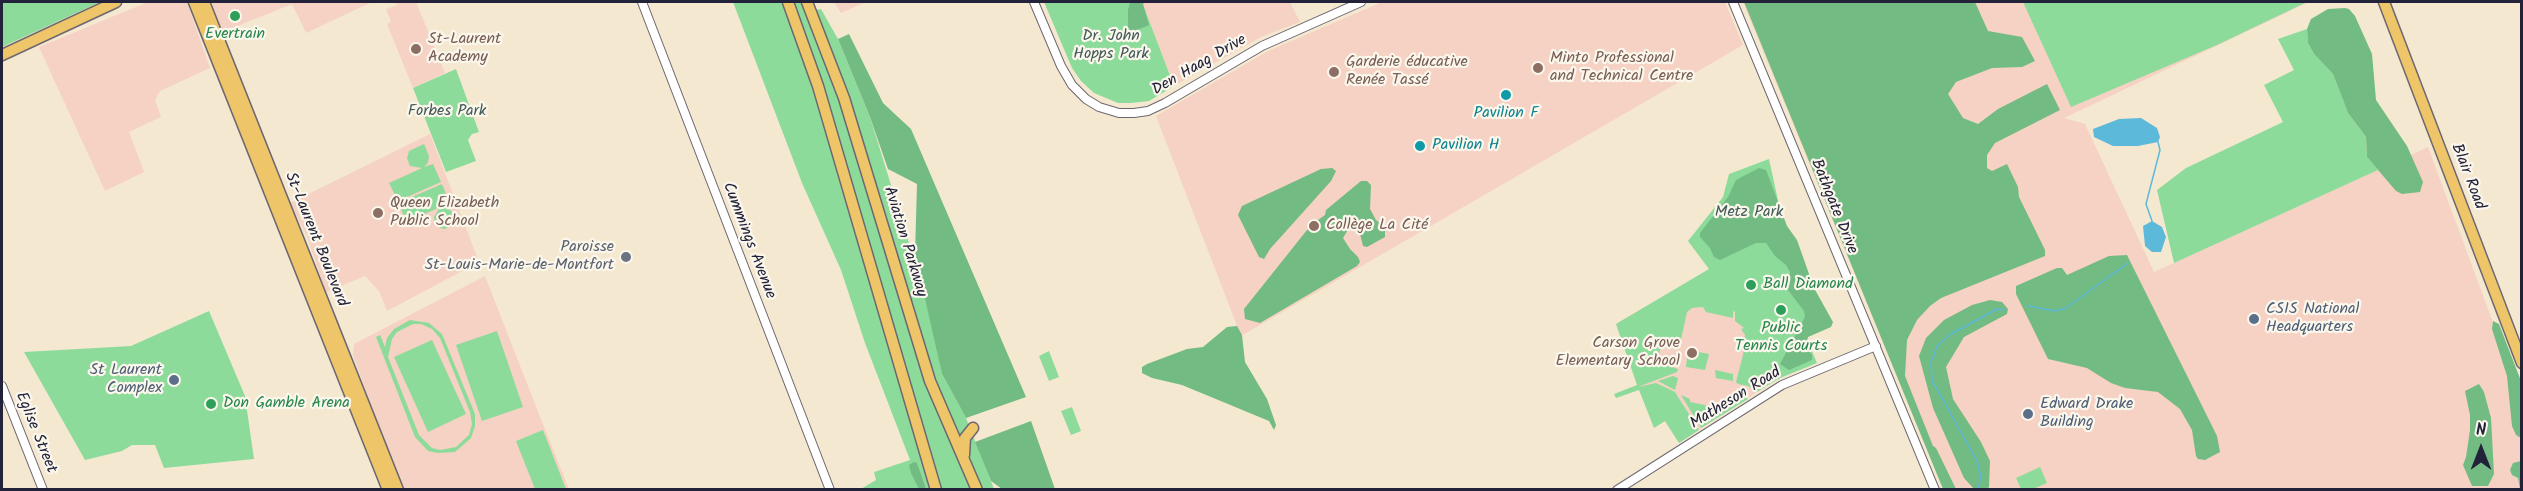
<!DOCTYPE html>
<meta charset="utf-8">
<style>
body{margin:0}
#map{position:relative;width:2523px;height:491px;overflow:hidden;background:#f5e8d1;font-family:Kalam,sans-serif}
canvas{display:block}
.frame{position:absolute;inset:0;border:3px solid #22223b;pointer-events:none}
.north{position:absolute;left:2451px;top:419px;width:60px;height:60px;-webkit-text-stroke:4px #fbf7ec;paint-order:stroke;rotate:0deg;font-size:16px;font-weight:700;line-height:24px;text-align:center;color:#22223b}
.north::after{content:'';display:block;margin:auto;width:21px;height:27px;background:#22223b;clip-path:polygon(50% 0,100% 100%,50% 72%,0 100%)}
</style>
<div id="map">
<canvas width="2523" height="491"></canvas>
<div class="frame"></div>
<div class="north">N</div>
</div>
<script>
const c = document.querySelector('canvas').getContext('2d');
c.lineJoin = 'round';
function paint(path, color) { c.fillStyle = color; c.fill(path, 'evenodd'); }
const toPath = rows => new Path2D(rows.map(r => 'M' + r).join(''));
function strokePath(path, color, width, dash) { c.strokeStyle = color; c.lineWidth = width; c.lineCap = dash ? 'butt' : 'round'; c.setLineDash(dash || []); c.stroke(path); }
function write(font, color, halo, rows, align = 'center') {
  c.font = font + ' Kalam,sans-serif'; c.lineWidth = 4.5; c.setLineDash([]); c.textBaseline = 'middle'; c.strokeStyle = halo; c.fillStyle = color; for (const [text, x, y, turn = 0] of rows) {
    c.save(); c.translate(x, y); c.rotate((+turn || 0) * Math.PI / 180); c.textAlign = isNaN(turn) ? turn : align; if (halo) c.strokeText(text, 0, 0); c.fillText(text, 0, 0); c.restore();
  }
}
const built = toPath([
 [148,2,187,2,210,68,160,91,155,100,161,117,129,132,144,172,105,191,39,47],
 [209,2,372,2,306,33,292,4,223,32],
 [392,2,416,2,445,73,413,88,387,24,391,22,386,9,398,5],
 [834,2,866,2,841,13],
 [1142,2,1290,2,1300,22,1261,37,1174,86],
 [1382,2,1725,2,1743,45,1241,336,1156,116,1268,51],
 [1743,2,2309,2,2064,118,2085,124,2154,272,2428,147,2521,398,2521,489,1943,489],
 [430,134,479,262,387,311,379,291,365,276,326,292,307,237,290,203],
 [1710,269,1774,381,1679,443,1665,421,1654,428,1616,324],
 [485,276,535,404,569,489,405,489,374,414,353,355,354,344]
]);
const green = toPath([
 [2,2,100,2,2,47],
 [733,2,802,2,807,11,821,9,838,39,870,117,929,308,942,374,966,418,994,489,861,489,876,480,874,472,910,460,865,343,841,270,802,183],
 [1044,2,1142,2,1174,86,1149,101,1131,103,1118,103,1094,93,1081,81,1072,68],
 [2023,2,2307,2,2217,45,2071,107],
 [2307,29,2308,43,2314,54,2333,74,2348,113,2366,137,2367,157,2378,170,2174,263,2157,190,2186,168,2283,122,2264,85,2294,70,2278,39],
 [456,69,479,132,472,134,468,140,476,161,446,172,413,88],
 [424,144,429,156,428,163,424,167,433,164,441,182,398,201,389,183,422,168,410,166,407,158,409,151],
 [1769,159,1784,228,1827,322,1804,332,1817,363,1780,378,1757,392,1748,386,1738,384,1736,382,1743,355,1745,335,1741,329,1744,328,1735,321,1735,312,1733,311,1733,318,1706,312,1703,307,1692,308,1687,312,1679,349,1661,347,1658,357,1674,361,1672,367,1678,369,1677,372,1638,387,1656,383,1675,392,1699,430,1679,443,1665,421,1654,428,1639,390,1616,398,1614,394,1637,385,1616,324,1709,269,1688,241,1723,197,1729,174],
 [442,184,450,203,444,206,458,216,458,222,445,229,440,228,435,224,434,217,440,207,407,222,398,203],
 [209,311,245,396,254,459,164,468,155,445,132,445,122,451,85,460,24,352,131,346],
 [410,320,429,323,442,334,475,414,475,426,471,438,455,452,438,453,428,451,415,437,376,337,380,335,385,347,387,338,394,329],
 [413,324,421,324,432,329,440,338,470,412,472,424,469,435,456,447,440,450,432,448,419,435,388,357,392,339,397,332],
 [497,331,523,407,482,421,456,345],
 [432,340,466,414,428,432,394,357],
 [1688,350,1709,354,1705,370,1686,367],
 [1049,351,1059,377,1049,381,1039,356],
 [1715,370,1733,374,1733,381,1716,378],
 [1673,376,1678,378,1675,390,1658,381],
 [1681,395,1690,399,1690,402,1724,409,1726,404,1744,396,1748,399,1701,428],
 [1072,407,1081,431,1071,435,1061,411],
 [543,430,566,489,535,489,516,441],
 [2040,467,2047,483,2033,489,2021,489,2016,478]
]);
const forest = toPath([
 [1130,2,1145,2,1143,4,1149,25,1130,33,1128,30,1128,10],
 [1744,2,1975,2,1988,31,2022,37,2035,61,2022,67,1992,68,1956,82,1948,94,1963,118,1978,124,1998,109,2047,84,2060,110,1995,143,1987,155,1987,168,1992,171,2007,164,2018,187,2019,197,2045,250,2045,256,1941,298,1930,306,1917,320,1907,340,1905,376,1933,446,1936,448,1956,489,1943,489],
 [2345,8,2349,9,2355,16,2372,54,2376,100,2407,146,2423,182,2420,192,2402,194,2396,191,2367,157,2366,137,2348,113,2333,74,2314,54,2308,43,2307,29,2311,19,2328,9],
 [849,34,883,103,911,129,1026,397,966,418,942,374,915,254,917,184,888,169,870,117,838,39],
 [1332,168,1336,171,1331,181,1270,249,1264,259,1259,257,1238,215,1242,206,1321,169],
 [1759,168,1766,170,1787,226,1797,240,1814,288,1833,322,1831,327,1808,337,1806,345,1812,355,1812,360,1789,370,1780,364,1805,317,1804,311,1788,290,1790,272,1786,265,1775,256,1766,243,1756,243,1720,260,1714,257,1710,248,1700,237,1700,233,1728,197,1736,180],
 [1361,181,1367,181,1371,185,1370,209,1376,220,1385,227,1385,237,1367,247,1363,246,1357,222,1349,228,1343,238,1350,249,1358,257,1360,262,1357,266,1260,323,1245,319,1244,309,1311,225,1325,215,1326,210],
 [2127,255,2217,436,2220,452,2205,460,2198,459,2196,456,2192,430,2180,409,2158,392,2125,388,2111,383,2087,368,2048,359,2016,294,2016,286,2057,268,2062,268,2067,275,2109,256],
 [1990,300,2002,302,2008,309,2007,314,1964,337,1946,367,1953,399,1981,442,1990,461,1989,487,1987,489,1974,489,1964,478,1933,408,1919,356,1926,338,1944,320,1972,305],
 [2493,321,2499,324,2521,381,2521,438,2516,435,2512,426,2507,376,2492,329],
 [1237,326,1242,335,1245,362,1267,399,1276,425,1274,430,1269,421,1182,385,1152,378,1142,373,1142,367,1147,364,1187,349,1203,347,1227,327],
 [2479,384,2484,392,2491,418,2494,474,2488,486,2472,486,2463,465,2466,457,2470,430,2470,415,2465,391],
 [1031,421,1055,489,1002,489,991,481,975,442],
 [2521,461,2521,489,2520,489,2518,478,2512,475,2510,470,2513,463],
 [914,462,917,463,926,489,919,489,911,473,909,465]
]);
const water = toPath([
 [2141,118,2157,128,2160,137,2158,142,2138,146,2113,146,2094,137,2093,129,2119,119],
 [2152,221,2162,227,2166,237,2161,252,2152,252,2145,246,2143,226]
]);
const stream = toPath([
 [2152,221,2146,204,2160,150,2158,142],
 [2028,306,2055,311,2066,308,2128,263],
 [1978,488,1981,477,1977,461,1932,380,1931,362,1937,346,1951,334,1997,309,2004,310]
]);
const minor = toPath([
 [642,2,830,490],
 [1034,2,1061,66,1072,85,1086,99,1099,107,1119,113,1134,113,1148,111,1165,103,1262,46,1361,2],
 [1733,2,1935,490],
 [2,386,43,490],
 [1617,490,1782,385,1876,346]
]);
const major = toPath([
 [194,2,388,490],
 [204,2,398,490],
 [788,2,818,86,936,490],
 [807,2,844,98,930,381,977,490],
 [2384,2,2522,363],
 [2,55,116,2],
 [964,455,965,438,973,428]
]);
const markers = [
 [235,16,6,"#2e9e5b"],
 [416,49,6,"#8d6e63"],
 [1538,68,6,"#8d6e63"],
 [1334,72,6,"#8d6e63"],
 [1506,95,6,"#0f9aa8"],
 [1420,146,6,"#0f9aa8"],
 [378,213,6,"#8d6e63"],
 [1314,226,6,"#8d6e63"],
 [626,257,6,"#6b7280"],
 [1751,285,6,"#2e9e5b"],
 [1781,310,6,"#2e9e5b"],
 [2254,319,6,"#5c6f8a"],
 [1692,353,6,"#8d6e63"],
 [174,380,6,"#5c6f8a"],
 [211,404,6,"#2e9e5b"],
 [2028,414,6,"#5c6f8a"]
];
const leisureNames = [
 ["Evertrain",235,35],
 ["Ball Diamond",1763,285,"left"],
 ["Public",1781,329],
 ["Tennis Courts",1781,347],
 ["Don Gamble Arena",223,404,"left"]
];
const parkNames = [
 ["Dr. John",1111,37],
 ["Hopps Park",1111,55],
 ["Forbes Park",447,112],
 ["Metz Park",1749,213]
];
const educationNames = [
 ["St-Laurent",428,40],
 ["Academy",428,58],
 ["Minto Professional",1550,59],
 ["and Technical Centre",1550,77],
 ["Garderie éducative",1346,63],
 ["Renée Tassé",1346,81],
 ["Queen Elizabeth",390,204],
 ["Public School",390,222],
 ["Collège La Cité",1326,226],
 ["Carson Grove",1680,344,"right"],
 ["Elementary School",1680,362,"right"]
];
const streetNames = [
 ["Den Haag Drive",1200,66,-30],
 ["Blair Road",2467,177,69],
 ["Bathgate Drive",1833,207,68],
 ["St-Laurent Boulevard",315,240,68],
 ["Cummings Avenue",748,241,69],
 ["Aviation Parkway",904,242,73],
 ["Matheson Road",1736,399,-32],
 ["Eglise Street",35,433,68]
];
const cultureNames = [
 ["Pavilion F",1506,114],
 ["Pavilion H",1432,146,"left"]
];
const worshipNames = [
 ["Paroisse",614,248],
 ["St-Louis-Marie-de-Montfort",614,266]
];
const serviceNames = [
 ["CSIS National",2266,310],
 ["Headquarters",2266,328],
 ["St Laurent",162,371,"right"],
 ["Complex",162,389,"right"],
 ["Edward Drake",2040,405],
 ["Building",2040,423]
];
paint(built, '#f5d2c3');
paint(green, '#8ddb9a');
paint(forest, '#72bb82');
paint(water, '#5cb9da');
strokePath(stream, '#5cb9da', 1.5);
strokePath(minor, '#6c6770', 10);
strokePath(major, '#6c6770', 13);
strokePath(minor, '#fff', 8);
strokePath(major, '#eec569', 10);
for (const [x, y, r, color] of markers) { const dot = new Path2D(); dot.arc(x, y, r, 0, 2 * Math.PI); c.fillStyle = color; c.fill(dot); strokePath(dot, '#fbf7ec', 2); }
write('16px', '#27864d', '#fbf7ec', leisureNames);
write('16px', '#425a58', '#fbf7ec', parkNames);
write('16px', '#785e54', '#fbf7ec', educationNames, 'left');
write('16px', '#22223b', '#fbf7ec', streetNames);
write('16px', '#0d838f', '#fbf7ec', cultureNames);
write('16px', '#5b616d', '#fbf7ec', worshipNames, 'right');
write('16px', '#4e5e75', '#fbf7ec', serviceNames, 'left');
</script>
